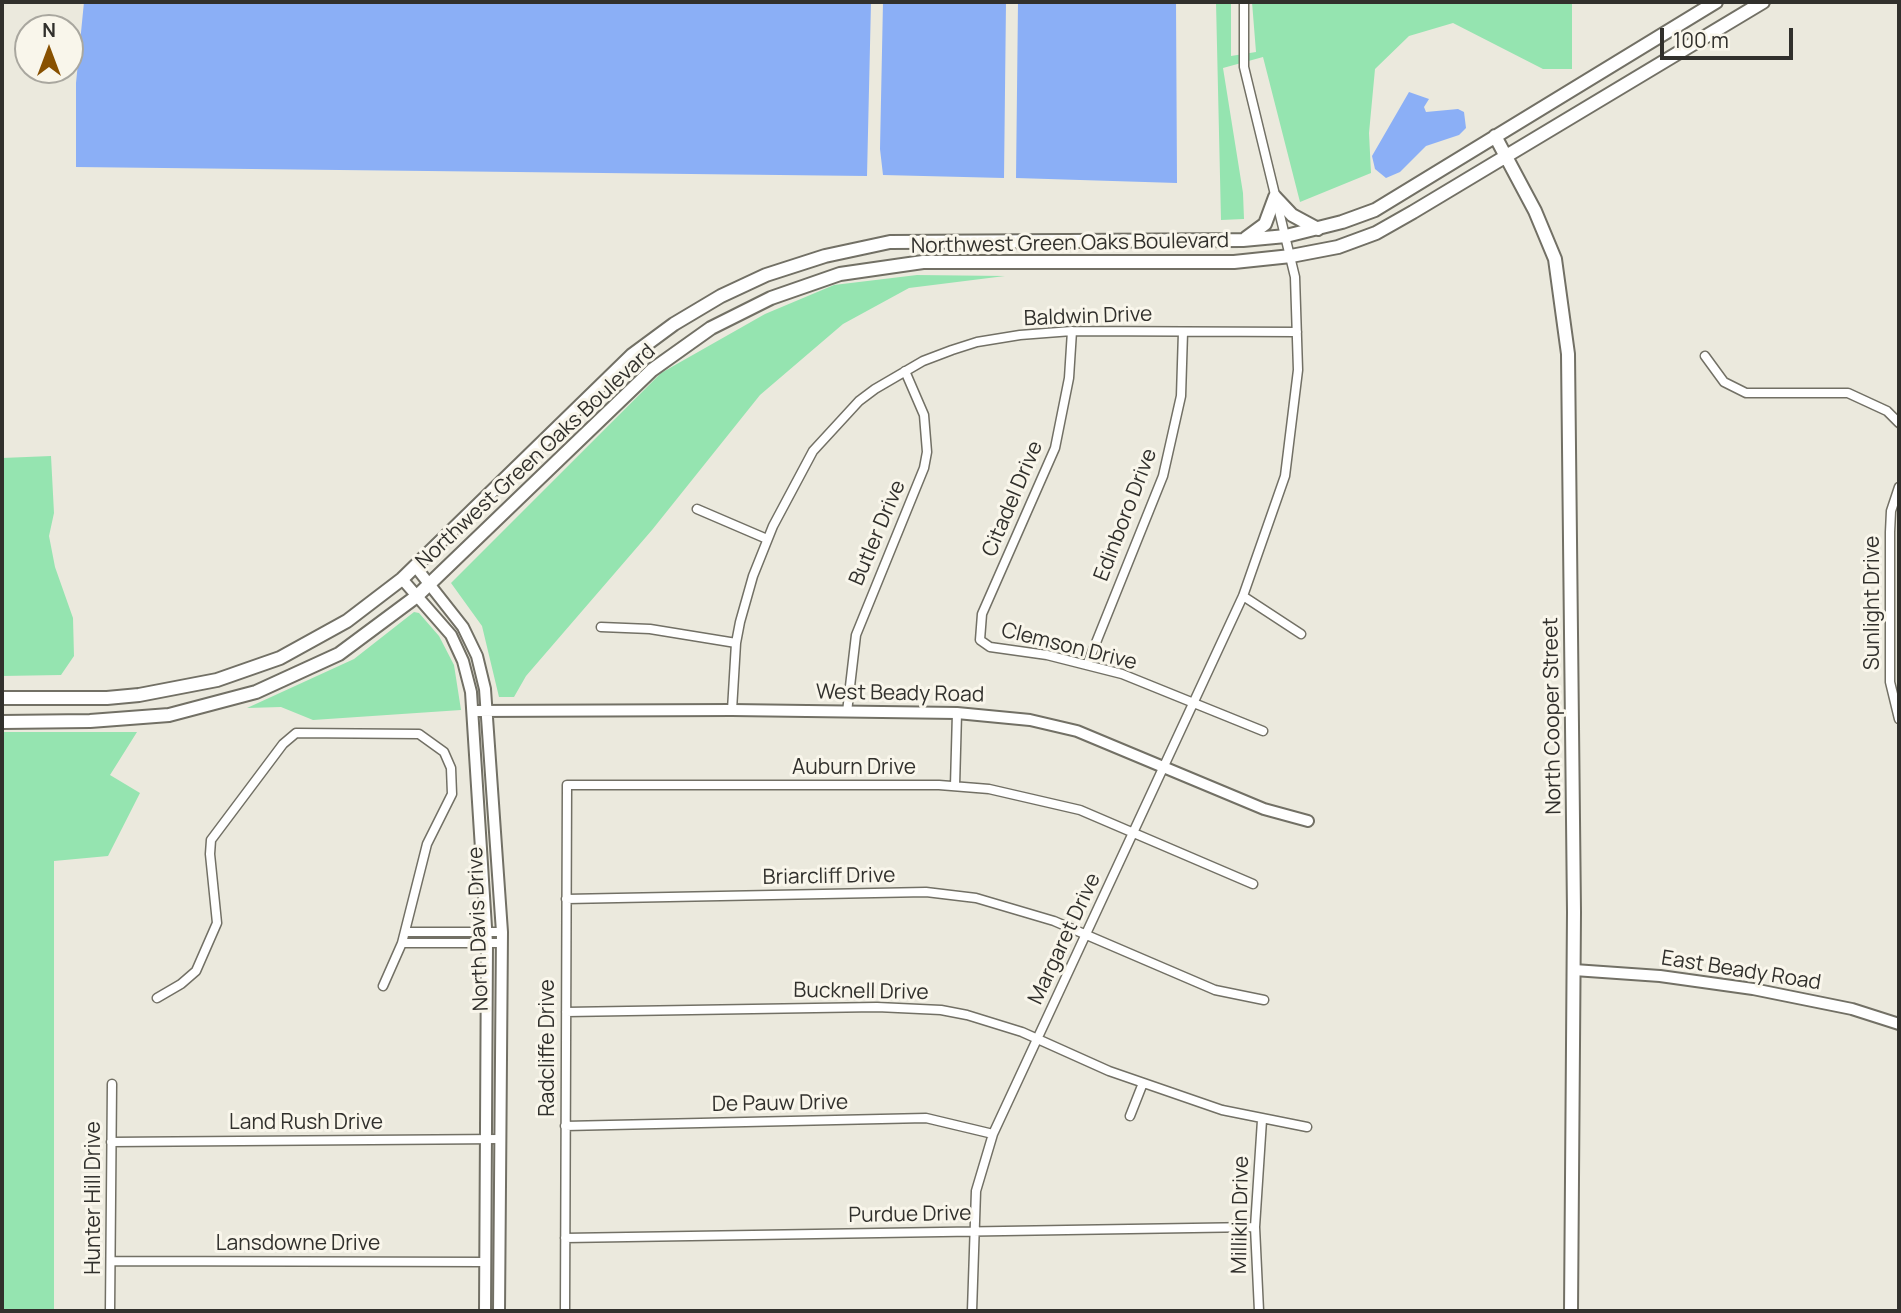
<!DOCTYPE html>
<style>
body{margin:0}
#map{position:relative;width:1901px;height:1313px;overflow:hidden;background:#ebe9dd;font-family:Manrope,sans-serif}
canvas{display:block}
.frame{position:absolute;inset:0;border:4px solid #31302c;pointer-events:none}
.north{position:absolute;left:14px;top:14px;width:70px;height:70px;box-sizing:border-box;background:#f9f6eb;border:2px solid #a9a79f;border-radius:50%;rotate:0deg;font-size:19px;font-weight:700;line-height:28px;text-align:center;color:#31302c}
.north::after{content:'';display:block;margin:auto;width:24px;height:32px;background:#885101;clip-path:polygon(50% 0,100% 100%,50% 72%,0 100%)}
.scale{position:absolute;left:1660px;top:28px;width:133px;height:32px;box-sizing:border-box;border:4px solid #31302c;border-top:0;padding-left:9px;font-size:21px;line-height:24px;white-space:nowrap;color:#31302c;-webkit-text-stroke:5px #f9f6eb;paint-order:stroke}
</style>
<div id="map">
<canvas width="1901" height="1313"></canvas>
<div class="frame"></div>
<div class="north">N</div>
<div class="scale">100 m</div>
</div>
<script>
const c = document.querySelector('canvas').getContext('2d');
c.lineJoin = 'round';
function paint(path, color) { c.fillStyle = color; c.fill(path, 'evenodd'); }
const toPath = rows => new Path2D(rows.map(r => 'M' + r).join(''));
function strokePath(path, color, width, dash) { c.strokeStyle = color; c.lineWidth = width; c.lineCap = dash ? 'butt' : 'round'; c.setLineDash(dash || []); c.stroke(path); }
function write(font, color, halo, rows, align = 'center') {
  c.font = font + ' Manrope,sans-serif'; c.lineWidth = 6; c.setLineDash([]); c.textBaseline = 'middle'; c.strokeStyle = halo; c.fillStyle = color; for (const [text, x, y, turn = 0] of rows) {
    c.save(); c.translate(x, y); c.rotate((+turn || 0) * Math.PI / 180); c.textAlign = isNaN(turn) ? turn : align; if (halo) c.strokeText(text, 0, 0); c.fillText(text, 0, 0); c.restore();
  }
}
const green = toPath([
 [1216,2,1231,2,1231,56,1256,52,1252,2,1572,2,1572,69,1543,69,1453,23,1409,36,1375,69,1369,133,1371,173,1300,202,1263,57,1223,68,1243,193,1244,219,1221,220],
 [917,275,1005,276,909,288,843,324,760,395,652,530,526,676,514,697,499,697,482,626,451,583,661,373,765,314,834,285],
 [51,456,54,513,49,536,55,567,73,618,74,656,61,675,2,676,2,458],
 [414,612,419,613,439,636,454,665,461,710,313,720,281,707,247,708,354,659],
 [2,732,137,732,110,775,140,793,108,856,54,861,54,1311,2,1311]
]);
const water = toPath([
 [84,2,871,2,867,176,76,167,76,83],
 [883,2,1006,2,1004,178,883,175,880,149],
 [1018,2,1176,2,1177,183,1016,178],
 [1409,92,1429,99,1424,107,1426,112,1458,109,1464,112,1466,128,1459,135,1426,146,1400,172,1386,178,1375,169,1372,156]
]);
const minor = toPath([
 [1072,331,1069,378,1055,448,982,614,980,640,990,647,1047,655,1122,674,1263,731],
 [1705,356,1724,382,1746,393,1848,393,1887,411,1899,423],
 [1899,487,1891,511,1890,532,1890,682,1899,719],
 [697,509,767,539],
 [1243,596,1301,634],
 [601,627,650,629,736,643],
 [1087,665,1163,476,1181,396,1183,332],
 [732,710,736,643,740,622,753,576,773,526,813,451,859,401,875,389,923,361,952,350,977,342,1020,335,1072,331,1297,332],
 [847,712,856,635,924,468,927,452,924,415,905,371],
 [955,786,957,713],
 [566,899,926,892,976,898,1054,921,1215,990,1264,1000],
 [405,932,502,932],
 [402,943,502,943],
 [157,998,181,984,196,971,217,923,210,854,211,840,283,744,296,733,419,734,444,752,451,768,452,794,427,844,402,943,383,986],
 [566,1012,877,1007,941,1010,967,1015,1022,1032,1109,1071,1222,1110,1307,1127],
 [1130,1116,1143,1083],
 [565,1126,926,1118,993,1134],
 [111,1142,500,1139],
 [565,1238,1255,1227],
 [111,1261,485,1262],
 [110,1311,112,1084],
 [565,1311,567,785,939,785,989,789,1080,810,1253,884],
 [972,1311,976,1191,993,1134,1243,596,1285,476,1298,370,1295,277,1244,67,1244,2],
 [1259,1311,1255,1227,1262,1120]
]);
const tertiary = toPath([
 [415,566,463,627,477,656,485,689,502,932,499,1311],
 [402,579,451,635,463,661,471,692,487,943,485,1311],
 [473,711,732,710,957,713,1030,720,1077,731,1264,809,1308,821],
 [1574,970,1660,976,1753,989,1852,1009,1899,1024]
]);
const secondary = toPath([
 [1495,136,1535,211,1555,259,1568,354,1574,912,1571,1311],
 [1275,197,1292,215,1318,229],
 [1246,238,1265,224,1275,197],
 [2,698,107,698,139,695,217,680,280,658,347,621,402,579,632,355,674,324,721,296,766,275,825,256,890,242,1243,240,1286,236,1342,222,1375,210,1716,2],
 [2,722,90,721,169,715,256,692,339,654,417,596,652,370,711,328,771,298,840,274,923,262,1234,262,1291,256,1338,247,1376,233,1413,212,1763,2]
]);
const streetNames = [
 ["Northwest Green Oaks Boulevard",1070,244,-1],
 ["Baldwin Drive",1088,317,-2],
 ["Northwest Green Oaks Boulevard",536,457,-43],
 ["Citadel Drive",1013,499,-67],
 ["Edinboro Drive",1126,515,-69],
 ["Butler Drive",878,533,-67],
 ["Sunlight Drive",1873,603,-90],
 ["Clemson Drive",1069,647,14],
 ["West Beady Road",900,694,1],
 ["North Cooper Street",1553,716,-91],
 ["Auburn Drive",854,768],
 ["Briarcliff Drive",829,877,-1],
 ["North Davis Drive",479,929,-92],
 ["Margaret Drive",1065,939,-65],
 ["East Beady Road",1741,971,9],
 ["Bucknell Drive",861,992,1],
 ["Radcliffe Drive",548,1048,-90],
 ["De Pauw Drive",780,1104,-1],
 ["Land Rush Drive",306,1123],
 ["Hunter Hill Drive",94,1198,-90],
 ["Purdue Drive",910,1215,-1],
 ["Millikin Drive",1241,1215,-89],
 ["Lansdowne Drive",298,1244]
];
paint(green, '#95e4b0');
paint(water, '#8baff6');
strokePath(minor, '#727065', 11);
strokePath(tertiary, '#727065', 14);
strokePath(secondary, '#727065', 16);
strokePath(minor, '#fff', 8);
strokePath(tertiary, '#fff', 10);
strokePath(secondary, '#fff', 12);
write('21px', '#31302c', '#f9f6eb', streetNames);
</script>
